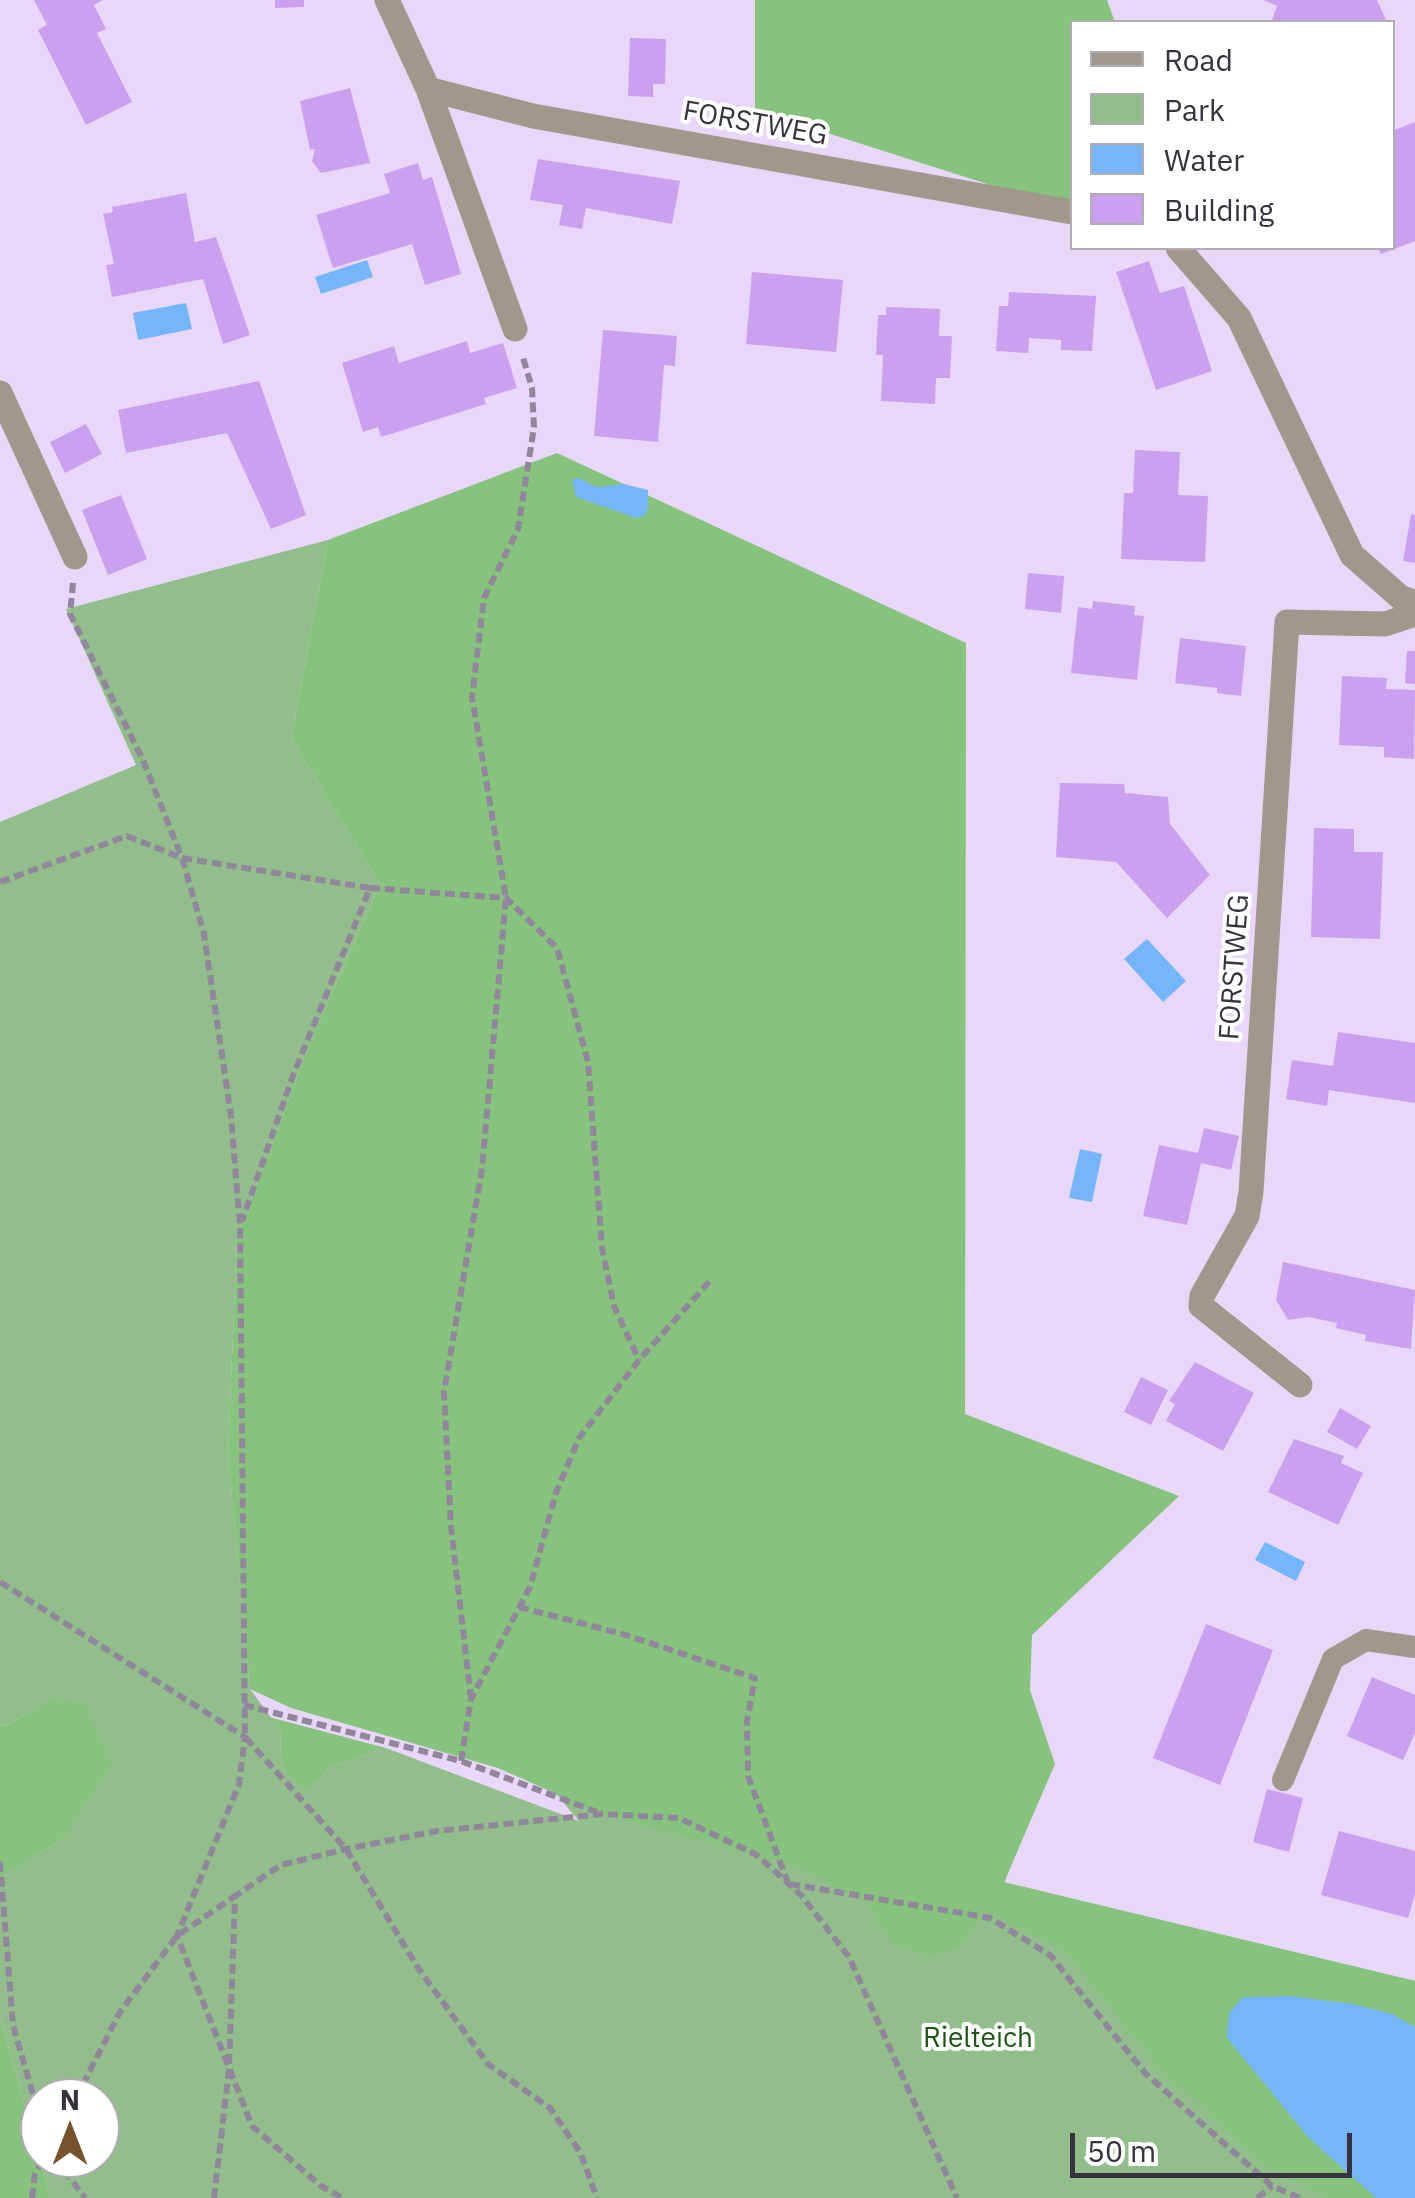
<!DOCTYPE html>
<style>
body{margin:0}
#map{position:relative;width:1415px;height:2198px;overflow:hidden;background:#e8d7f8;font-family:"IBM Plex Sans",sans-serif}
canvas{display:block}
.legend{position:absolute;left:1070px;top:20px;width:325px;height:230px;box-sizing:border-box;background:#fff;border:2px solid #afadb2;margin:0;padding:12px 18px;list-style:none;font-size:30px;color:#38313e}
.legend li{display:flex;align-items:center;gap:20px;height:50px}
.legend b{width:50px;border:2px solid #afadb2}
.north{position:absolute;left:20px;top:2078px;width:100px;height:100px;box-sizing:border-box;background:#fff;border:2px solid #afadb2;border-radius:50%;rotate:0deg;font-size:28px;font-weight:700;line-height:40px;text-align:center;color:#38313e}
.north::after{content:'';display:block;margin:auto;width:35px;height:45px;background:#76532c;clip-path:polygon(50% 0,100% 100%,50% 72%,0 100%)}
.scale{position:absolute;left:1070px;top:2133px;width:282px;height:45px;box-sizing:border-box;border:5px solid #38313e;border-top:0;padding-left:12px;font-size:30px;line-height:35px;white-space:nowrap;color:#38313e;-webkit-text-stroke:8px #fff;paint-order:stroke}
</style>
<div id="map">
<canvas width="1415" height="2198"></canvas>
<ul class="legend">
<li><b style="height:12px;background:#a0998b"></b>Road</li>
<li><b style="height:28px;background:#91be8a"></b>Park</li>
<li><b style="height:28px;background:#75b5f9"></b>Water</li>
<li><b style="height:28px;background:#cba1ef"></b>Building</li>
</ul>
<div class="north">N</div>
<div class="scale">50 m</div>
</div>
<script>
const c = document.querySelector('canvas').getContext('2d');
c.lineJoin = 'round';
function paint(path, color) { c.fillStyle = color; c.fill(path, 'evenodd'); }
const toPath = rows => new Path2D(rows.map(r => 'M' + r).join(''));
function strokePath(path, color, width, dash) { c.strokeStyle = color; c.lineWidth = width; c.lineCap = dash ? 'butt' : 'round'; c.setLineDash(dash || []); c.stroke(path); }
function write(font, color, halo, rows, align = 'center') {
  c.font = font + ' "IBM Plex Sans",sans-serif'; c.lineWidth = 8; c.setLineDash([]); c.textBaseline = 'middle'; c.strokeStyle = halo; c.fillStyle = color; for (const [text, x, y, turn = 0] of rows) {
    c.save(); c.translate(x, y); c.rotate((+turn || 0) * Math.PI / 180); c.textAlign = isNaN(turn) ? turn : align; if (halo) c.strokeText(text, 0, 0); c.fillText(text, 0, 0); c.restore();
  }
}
const green = toPath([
 [328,540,291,738,380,884,311,1040,237,1237,228,1454,250,1689,281,1731,280,1760,309,1791,330,1767,386,1748,579,1821,483,1707,1021,1842,1004,1883,1415,1981,1415,2198,50,2198,0,2017,0,1878,63,1838,54,1697,6,1726,0,1724,0,822,136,765,66,609],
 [40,2098,100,2098,100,2158,40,2158]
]);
const forest = toPath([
 [755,0,1107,0,1115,22,1072,22,1072,211,755,110],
 [557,453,966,643,965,1414,1179,1496,1032,1635,1030,1690,1055,1764,1004,1882,1415,1981,1415,2027,1392,2014,1353,2004,1290,1996,1227,2038,1309,2138,1376,2198,1330,2198,1266,2166,1160,2069,1067,1953,985,1910,959,1947,930,1956,891,1943,867,1903,798,1867,602,1814,498,1768,291,1708,250,1689,228,1455,237,1237,311,1040,380,884,291,738,328,540],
 [54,1697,85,1705,112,1763,63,1838,0,1878,0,1724,6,1726],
 [269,1717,386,1748,330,1767,309,1791,294,1781,280,1760,281,1731],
 [0,2017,50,2198,0,2198]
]);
const water = toPath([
 [367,260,373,277,321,294,315,277],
 [186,303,192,329,138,340,133,313],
 [578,478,597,487,624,484,648,490,648,510,644,516,636,518,576,497,572,480],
 [1147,939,1186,981,1163,1002,1124,959],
 [1080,1149,1102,1154,1092,1202,1069,1198],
 [1265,1542,1305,1562,1296,1581,1255,1560],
 [1290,1996,1353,2004,1392,2014,1415,2027,1415,2198,1376,2198,1309,2138,1227,2038,1229,2013,1243,1997]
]);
const building = toPath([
 [34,0,103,0,94,5,106,29,97,33,132,102,86,125,38,30,47,25],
 [275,0,304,0,304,7,275,8],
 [1264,0,1377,0,1386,20,1279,22,1272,20,1277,6],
 [630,38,666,39,665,84,653,84,653,97,628,96],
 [350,88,370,163,321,173,312,161,315,149,310,150,300,101],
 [1415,122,1415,241,1381,254,1378,248,1392,248,1392,131],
 [538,159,680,181,672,224,586,208,582,229,559,225,563,205,530,200],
 [418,163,423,180,432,177,461,274,425,285,412,244,333,268,316,215,390,193,384,174],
 [186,193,195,242,216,237,250,335,223,344,203,279,112,297,106,265,114,264,103,214,113,212,112,207],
 [1149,261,1160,293,1184,286,1212,371,1156,390,1116,272],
 [752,272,843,280,836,352,746,344],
 [1009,292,1096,296,1092,351,1061,350,1061,340,1029,338,1028,353,996,351,999,306,1008,306],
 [886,307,940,309,939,336,952,336,950,378,936,378,935,404,881,401,883,355,876,355,878,315,886,315],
 [603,330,677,336,675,366,664,365,658,442,594,436],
 [467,341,470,353,503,343,517,388,484,398,486,404,381,437,378,427,363,432,342,363,394,346,399,363],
 [259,381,306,515,271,529,227,433,126,453,118,410],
 [86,424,102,454,65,473,50,442],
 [1135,450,1180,452,1178,495,1208,496,1205,562,1121,559,1124,493,1133,493],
 [121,495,147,559,108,575,82,510],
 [1411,514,1415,515,1415,563,1403,561],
 [1028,573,1064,576,1061,613,1025,609],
 [1093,601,1135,606,1134,615,1144,616,1137,680,1071,673,1078,607,1092,609],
 [1180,638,1246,646,1241,696,1217,693,1217,688,1175,683],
 [1407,651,1415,651,1415,684,1405,683],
 [1342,676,1387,678,1386,689,1415,690,1414,759,1384,757,1384,747,1339,745],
 [1060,783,1124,784,1125,793,1168,797,1170,824,1210,875,1167,918,1116,862,1056,857],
 [1314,828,1354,829,1354,852,1383,852,1380,939,1311,937],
 [1338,1032,1415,1043,1415,1103,1329,1090,1327,1106,1286,1099,1292,1060,1333,1066],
 [1204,1128,1239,1136,1231,1170,1201,1163,1187,1225,1143,1216,1159,1145,1198,1153],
 [1283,1262,1415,1290,1411,1349,1365,1341,1366,1335,1336,1328,1337,1323,1309,1317,1288,1320,1276,1300],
 [1195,1362,1254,1393,1223,1451,1166,1421,1175,1404,1169,1401],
 [1141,1377,1168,1390,1151,1425,1124,1412],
 [1340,1408,1371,1426,1357,1449,1327,1432],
 [1294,1439,1344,1456,1341,1463,1363,1473,1338,1525,1268,1492],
 [1206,1624,1273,1650,1220,1785,1153,1758],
 [1372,1677,1415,1695,1415,1733,1403,1760,1347,1736],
 [1267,1789,1303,1798,1289,1852,1253,1842],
 [1339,1831,1415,1851,1415,1894,1408,1918,1321,1895]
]);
const path = toPath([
 [73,583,70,614,142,758,182,858,370,888,294,1073,242,1221],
 [0,882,127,836,182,858,204,934,231,1116,240,1225,245,1737,346,1849,418,1968,488,2064,550,2108,580,2152,597,2198],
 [370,888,506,898,557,948,588,1062,602,1248,614,1306,639,1360],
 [0,1582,245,1737,239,1784,177,1936,252,2126,321,2186,343,2198],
 [519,1607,626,1635,755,1678,747,1721,748,1776,788,1883],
 [471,1699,451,1527,444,1392,482,1169,506,898,472,697,484,598,518,529,534,427,532,388,522,354],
 [244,1705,461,1761,597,1812],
 [461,1761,471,1699,530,1587,556,1493,579,1438,639,1360,710,1281],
 [0,1862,13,2025,40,2119],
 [790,1884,990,1918,1050,1955,1145,2073,1272,2186,1300,2198],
 [76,2098,120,2012,177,1936,235,1896],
 [55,2158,85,2198],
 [32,2198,35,2174,44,2158],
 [214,2198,229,2069,235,1896,281,1865,346,1849,437,1831,602,1814,679,1818,757,1855,801,1895,849,1957,957,2198],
 [1257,2198,1272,2186]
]);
const lane = toPath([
 [1283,1780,1333,1659,1366,1640,1415,1647]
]);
const street = toPath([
 [387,0,428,89,533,116,1072,212],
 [428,89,515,329],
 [1178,248,1239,318,1352,555,1400,597,1415,603],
 [0,393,75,557],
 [1300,1385,1201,1306,1202,1296,1247,1216,1251,1192,1287,622,1385,624,1415,614]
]);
const streetNames = [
 ["FORSTWEG",755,124,10],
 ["FORSTWEG",1235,967,-86]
];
const parkNames = [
 ["Rielteich",978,2039]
];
paint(green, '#91be8a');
paint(forest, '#86c37c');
paint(water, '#75b5f9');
paint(building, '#cba1ef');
strokePath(path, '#92869d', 6, [10, 5]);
strokePath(lane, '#a0998b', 22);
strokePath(street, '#a0998b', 25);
write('28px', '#38313e', '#fff', streetNames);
write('28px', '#1b5712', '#fff', parkNames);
</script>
